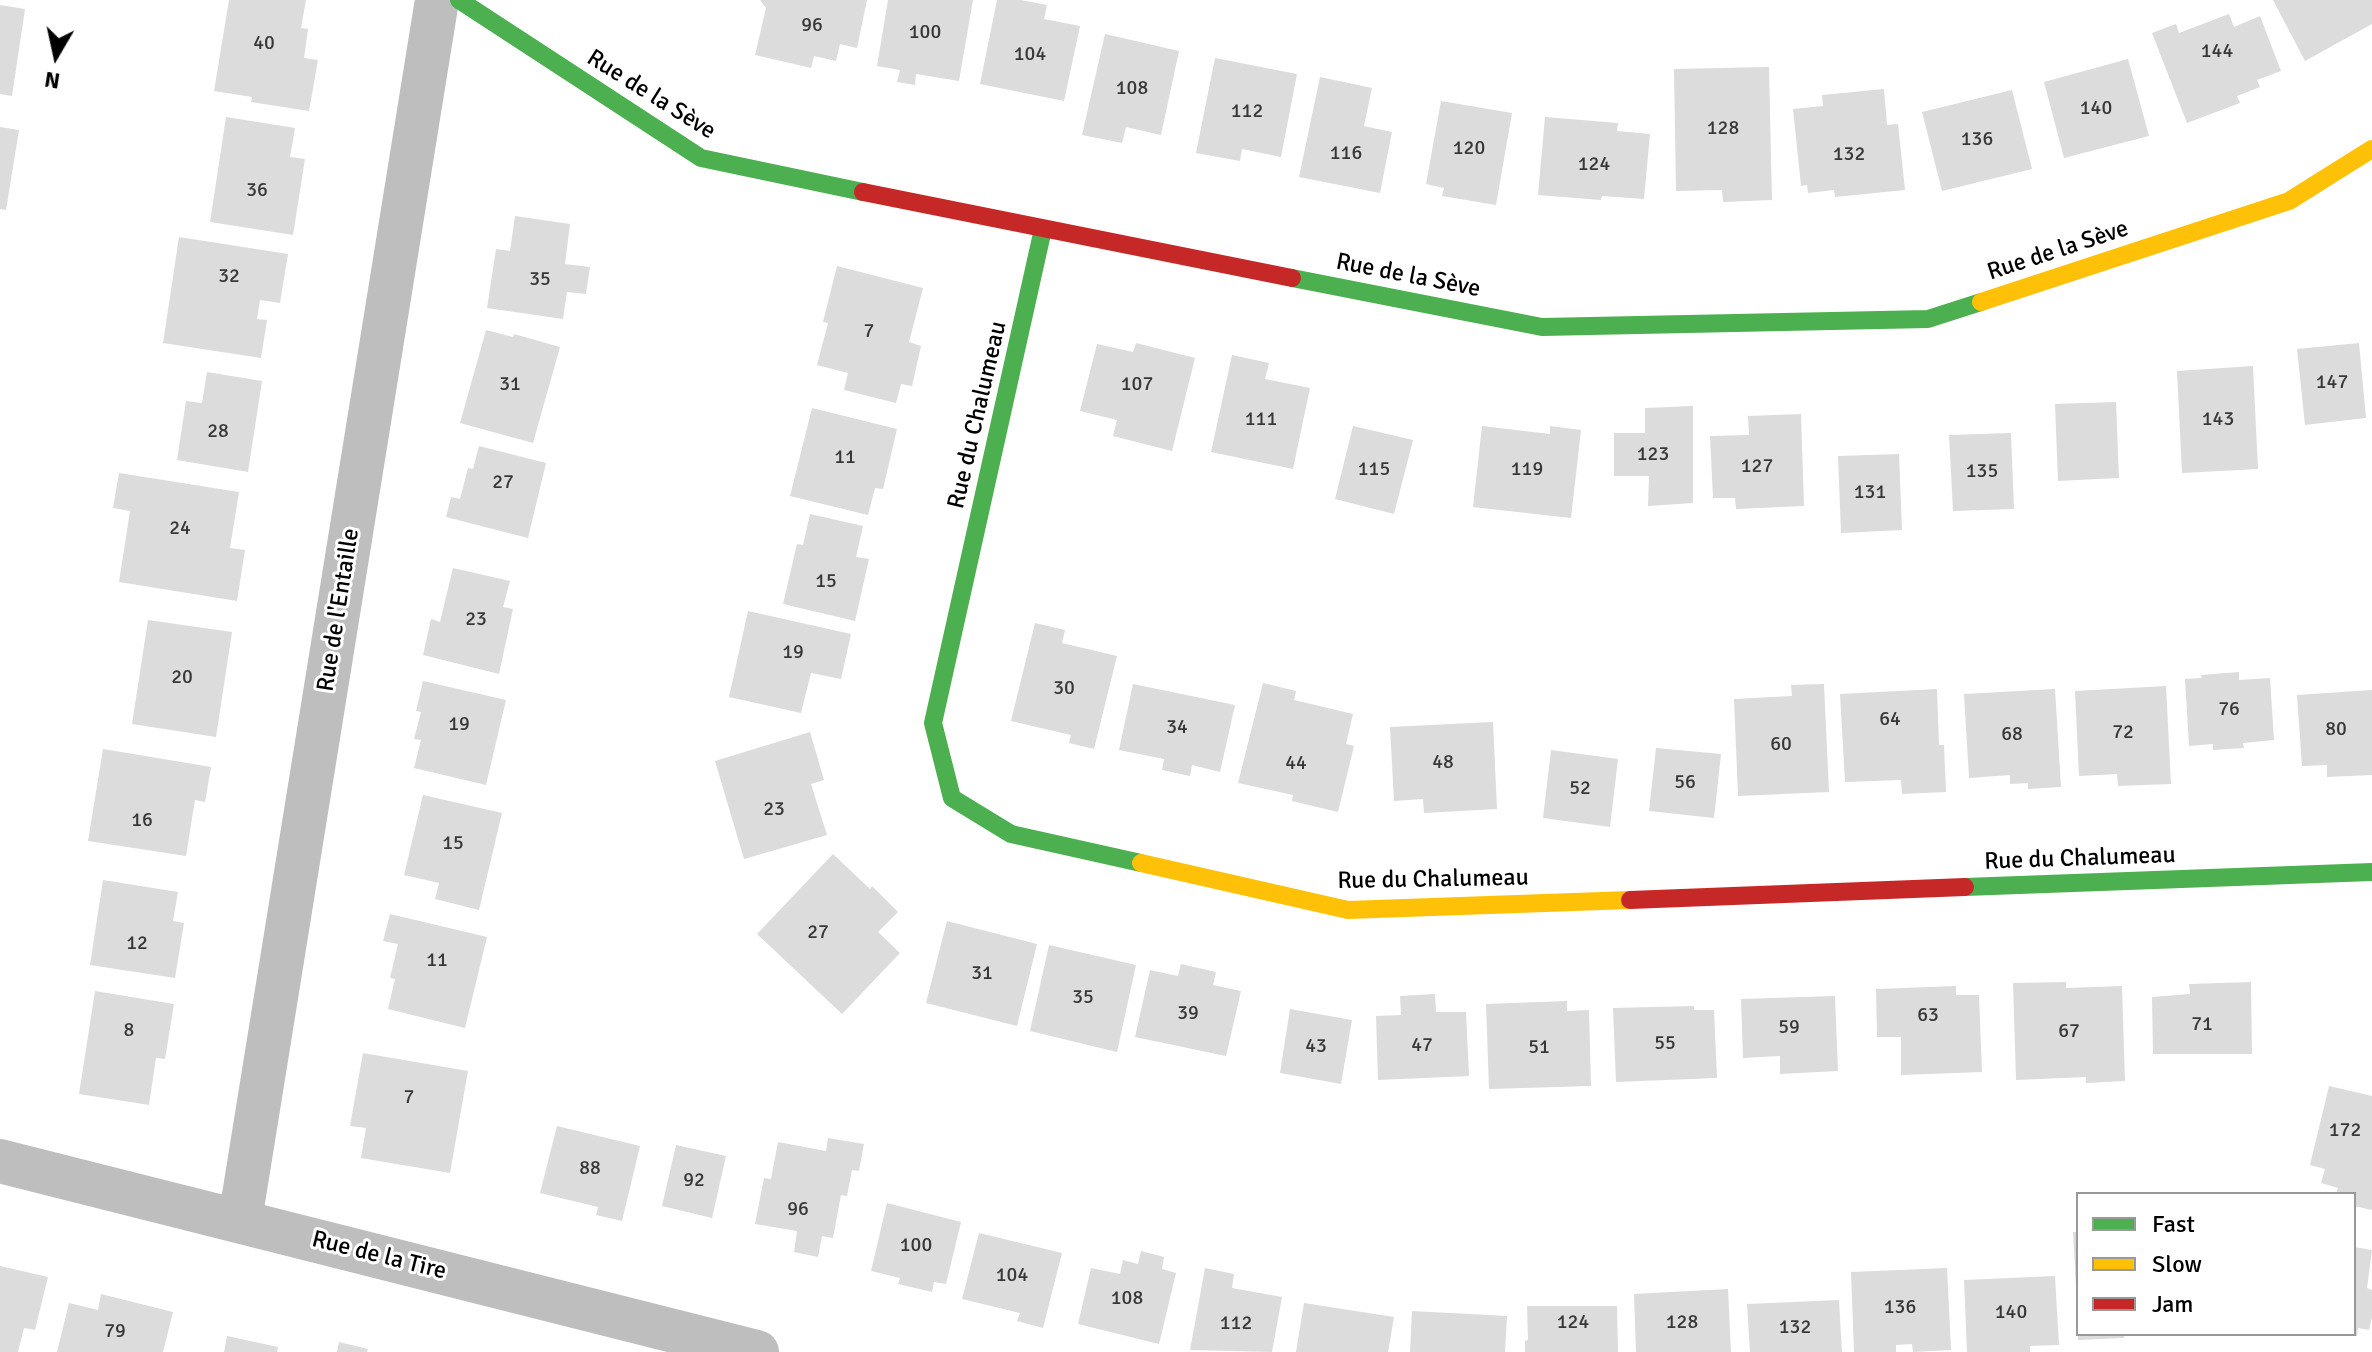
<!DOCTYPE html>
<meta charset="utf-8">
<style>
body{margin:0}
#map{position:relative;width:2372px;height:1352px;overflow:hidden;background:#fff;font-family:Signika,sans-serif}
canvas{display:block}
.legend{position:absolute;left:2076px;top:1192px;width:280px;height:144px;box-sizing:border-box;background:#fff;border:2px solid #999;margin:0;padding:10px 14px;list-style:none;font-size:24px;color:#000}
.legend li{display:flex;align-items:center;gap:16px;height:40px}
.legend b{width:40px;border:2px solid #999}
.north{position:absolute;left:16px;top:16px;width:80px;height:80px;-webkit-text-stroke:6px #fff;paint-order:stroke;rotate:189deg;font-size:22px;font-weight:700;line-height:32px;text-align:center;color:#000}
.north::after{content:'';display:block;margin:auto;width:28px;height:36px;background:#000;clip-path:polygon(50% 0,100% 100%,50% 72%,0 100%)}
</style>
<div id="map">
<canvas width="2372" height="1352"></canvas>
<ul class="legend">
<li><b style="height:10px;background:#4caf50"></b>Fast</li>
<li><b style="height:10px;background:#ffc107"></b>Slow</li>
<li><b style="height:10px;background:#c62828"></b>Jam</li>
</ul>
<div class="north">N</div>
</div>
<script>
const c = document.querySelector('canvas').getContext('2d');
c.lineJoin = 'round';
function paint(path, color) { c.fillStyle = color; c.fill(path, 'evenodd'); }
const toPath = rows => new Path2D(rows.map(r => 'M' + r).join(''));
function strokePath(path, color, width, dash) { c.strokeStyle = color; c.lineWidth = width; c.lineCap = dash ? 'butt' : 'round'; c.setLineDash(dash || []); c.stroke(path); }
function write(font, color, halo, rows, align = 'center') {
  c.font = font + ' Signika,sans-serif'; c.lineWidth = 6; c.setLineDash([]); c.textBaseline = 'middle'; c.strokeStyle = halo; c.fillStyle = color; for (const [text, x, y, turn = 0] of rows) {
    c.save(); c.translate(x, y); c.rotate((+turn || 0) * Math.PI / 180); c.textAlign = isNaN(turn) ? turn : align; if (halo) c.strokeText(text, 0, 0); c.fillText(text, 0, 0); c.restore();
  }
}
const building = toPath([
 [229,0,306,0,301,28,308,29,304,58,318,60,309,111,251,102,252,97,214,91],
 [760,0,867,0,857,48,840,44,836,61,814,56,811,68,755,55,766,8],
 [888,0,973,0,959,81,916,74,915,85,897,82,900,70,877,66],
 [997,0,1021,0,1047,5,1044,19,1080,26,1064,101,980,84],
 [2273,0,2372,0,2372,24,2305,61],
 [0,5,25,9,12,96,0,94],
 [2229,14,2234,27,2260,16,2281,71,2257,80,2260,87,2237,96,2240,103,2187,123,2152,33,2176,24,2179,33],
 [1105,34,1179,51,1161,135,1126,127,1122,143,1082,135],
 [1215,58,1297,74,1281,157,1242,149,1240,161,1196,153],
 [2128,59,2149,136,2064,158,2044,82],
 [1769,67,1772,200,1723,202,1722,190,1676,191,1674,69],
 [1320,77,1372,88,1364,126,1392,132,1380,193,1299,177],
 [1884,89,1887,125,1898,124,1905,190,1835,197,1834,190,1808,193,1807,185,1801,186,1793,109,1823,106,1822,95],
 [2012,90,2032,169,1942,191,1922,112],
 [1441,101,1512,113,1496,205,1442,196,1444,188,1426,184],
 [226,117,295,128,290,157,305,159,293,235,210,222],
 [1545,117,1618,123,1617,131,1650,134,1644,199,1602,196,1601,200,1538,195],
 [0,127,19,130,6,210,0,209],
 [515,216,570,224,565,264,590,267,586,294,567,292,563,319,487,308,496,249,510,251],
 [179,237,288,254,280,303,260,300,257,319,267,320,261,358,163,343],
 [837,266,923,288,909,342,921,346,912,386,901,384,896,403,844,390,848,373,817,365,828,323,823,322],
 [486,330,513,337,514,334,560,347,533,443,460,423],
 [1136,343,1195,358,1172,451,1113,436,1117,420,1080,411,1097,344,1133,352],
 [2359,343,2366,418,2305,425,2297,349],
 [1232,355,1269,363,1265,379,1310,388,1293,469,1211,452],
 [2253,366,2258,469,2182,473,2177,371],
 [207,372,262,381,248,472,177,460,186,401,202,403],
 [2116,402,2119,478,2058,481,2055,404],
 [1693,406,1693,503,1648,506,1649,476,1614,476,1614,433,1645,433,1645,408],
 [812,408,897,429,883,489,875,488,868,515,790,496],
 [1801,414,1804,506,1736,509,1735,498,1713,498,1710,436,1749,435,1748,416],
 [1353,426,1413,440,1394,514,1335,499],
 [1482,426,1550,434,1550,426,1581,430,1571,518,1473,507],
 [2011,433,2014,509,1953,511,1949,435],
 [479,446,546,463,528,538,446,517,451,497,460,499,468,468,473,469],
 [1899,454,1902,530,1841,533,1838,456],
 [119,473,239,492,230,548,245,550,237,601,119,582,130,511,113,508],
 [810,514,863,526,856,557,869,559,855,621,783,604,797,544,803,545],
 [453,568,510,581,503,607,513,609,499,674,423,655,431,619,440,622],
 [748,611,851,634,841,679,811,673,801,713,729,697],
 [148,620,232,632,216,737,132,724],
 [1035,623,1065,630,1062,643,1117,656,1094,749,1069,743,1071,735,1011,721],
 [2239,672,2239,680,2270,678,2274,740,2243,743,2244,748,2213,750,2213,744,2189,746,2185,679,2202,678,2201,675],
 [423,681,506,700,486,785,414,768,421,740,414,739,421,712,416,711],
 [1263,683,1296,691,1294,700,1353,714,1346,744,1354,746,1338,812,1292,801,1293,795,1238,783],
 [1133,684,1235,705,1220,772,1192,765,1190,776,1162,770,1164,759,1119,750],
 [1824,684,1829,792,1738,796,1734,699,1792,696,1791,685],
 [2166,686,2171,784,2118,786,2117,774,2079,776,2075,691],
 [1937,689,1939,745,1944,745,1946,792,1902,794,1901,780,1845,782,1840,694],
 [2055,689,2061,787,2028,789,2028,783,2010,784,2010,775,1969,778,1964,694],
 [2372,690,2372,775,2327,777,2327,765,2302,766,2297,695],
 [1493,722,1497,809,1424,813,1423,799,1394,801,1390,727],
 [810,732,824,780,811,784,827,835,744,859,715,761],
 [1656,748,1721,754,1714,818,1649,811],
 [103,749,211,767,205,802,195,800,186,856,88,841],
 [1551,750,1618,759,1610,827,1543,818],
 [423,795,502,813,479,910,435,899,439,883,404,875],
 [833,854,870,889,872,886,898,912,878,932,900,953,842,1014,757,934],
 [103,880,178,892,173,921,184,923,175,978,90,965],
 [390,914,487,937,465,1028,388,1009,395,979,390,978,398,944,383,941],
 [947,921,1037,944,1017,1026,926,1003],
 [1049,945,1136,965,1117,1052,1030,1031],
 [1181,964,1216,972,1213,985,1241,991,1226,1056,1135,1037,1150,970,1178,976],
 [2066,982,2066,988,2122,986,2125,1081,2086,1083,2086,1077,2016,1080,2013,983],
 [2251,982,2252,1054,2153,1054,2152,997,2190,994,2189,984],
 [1956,986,1956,995,1979,995,1982,1072,1901,1075,1901,1037,1877,1037,1876,989],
 [95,991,174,1004,165,1059,156,1058,149,1105,79,1094],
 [1435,994,1436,1012,1466,1012,1469,1076,1378,1080,1376,1016,1401,1015,1400,996],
 [1835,996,1838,1071,1780,1074,1780,1056,1743,1058,1741,999],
 [1567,1001,1567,1011,1589,1010,1591,1086,1489,1089,1486,1004],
 [1694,1006,1694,1010,1714,1010,1717,1078,1616,1082,1613,1008],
 [1290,1009,1352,1020,1341,1084,1280,1073],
 [363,1053,468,1071,450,1173,361,1158,366,1128,350,1126],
 [2329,1086,2372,1096,2372,1210,2354,1206,2354,1194,2336,1194,2338,1188,2321,1183,2325,1169,2310,1165],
 [557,1126,640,1146,622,1221,596,1215,598,1207,540,1193],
 [828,1138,864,1144,859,1171,852,1170,847,1196,841,1195,833,1238,822,1236,818,1257,794,1252,797,1231,755,1224,764,1178,771,1179,778,1142,826,1151],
 [676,1145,726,1156,712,1218,662,1206],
 [887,1203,961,1222,946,1284,934,1282,932,1292,898,1284,900,1278,871,1271],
 [2073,1232,2078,1232,2078,1287,2076,1287],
 [979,1233,1062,1253,1043,1328,1017,1321,1020,1313,962,1299],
 [2354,1247,2372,1250,2367,1288,2372,1290,2372,1317,2369,1330,2358,1328,2357,1336,2354,1336],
 [1141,1251,1164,1257,1162,1269,1176,1273,1159,1344,1078,1324,1091,1268,1120,1274,1123,1260,1138,1264],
 [0,1266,48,1277,35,1330,24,1328,18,1352,0,1352],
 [1205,1268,1234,1274,1232,1288,1282,1297,1272,1352,1190,1350],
 [1947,1268,1951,1350,1913,1352,1912,1344,1896,1345,1896,1352,1854,1352,1851,1272],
 [2055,1276,2059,1345,2030,1346,2030,1352,1967,1352,1964,1280],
 [1728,1289,1731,1352,1636,1352,1634,1294],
 [101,1294,173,1312,163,1352,57,1352,69,1303,98,1310],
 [1839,1300,1842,1352,1750,1352,1747,1304],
 [1304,1303,1394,1317,1388,1352,1296,1352],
 [1527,1306,1617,1306,1618,1352,1525,1352,1525,1341,1528,1340],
 [1412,1311,1507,1316,1505,1352,1410,1352],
 [2078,1334,2124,1334,2124,1338,2078,1340],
 [227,1336,278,1347,277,1352,224,1352],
 [339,1342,368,1349,367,1352,337,1352]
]);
const street = toPath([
 [0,1161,757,1352],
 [240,1220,437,0]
]);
const fast = toPath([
 [459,0,701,158,863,192],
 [1043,229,933,723,952,798,1011,834,1141,863],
 [1292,278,1542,327,1928,319,1981,302],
 [1965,887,2372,872]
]);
const slow = toPath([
 [1981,302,2289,201,2372,149],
 [1141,863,1348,910,1630,900]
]);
const jam = toPath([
 [863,192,1292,278],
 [1630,900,1965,887]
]);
const numberNames = [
 ["96",812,26],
 ["100",925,33],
 ["40",264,44],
 ["144",2217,52],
 ["104",1030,55],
 ["108",1132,89],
 ["140",2096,109],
 ["112",1247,112],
 ["128",1723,129],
 ["136",1977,140],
 ["120",1469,149],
 ["116",1346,154],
 ["132",1849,155],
 ["124",1594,165],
 ["36",257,191],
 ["32",229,277],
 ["35",540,280],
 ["7",869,332],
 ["147",2332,383],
 ["31",510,385],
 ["107",1137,385],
 ["111",1261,420],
 ["143",2218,420],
 ["28",218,432],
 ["123",1653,455],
 ["11",845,458],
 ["127",1757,467],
 ["115",1374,470],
 ["119",1527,470],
 ["135",1982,472],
 ["27",503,483],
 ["131",1870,493],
 ["24",180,529],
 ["15",826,582],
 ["23",476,620],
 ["19",793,653],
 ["20",182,678],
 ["30",1064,689],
 ["76",2229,710],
 ["64",1890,720],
 ["19",459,725],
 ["34",1177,728],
 ["80",2336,730],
 ["72",2123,733],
 ["68",2012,735],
 ["60",1781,745],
 ["48",1443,763],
 ["44",1296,764],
 ["56",1685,783],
 ["52",1580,789],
 ["23",774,810],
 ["16",142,821],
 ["15",453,844],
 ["27",818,933],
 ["12",137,944],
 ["11",437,961],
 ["31",982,974],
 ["35",1083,998],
 ["39",1188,1014],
 ["63",1928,1016],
 ["71",2202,1025],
 ["59",1789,1028],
 ["8",129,1031],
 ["67",2069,1032],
 ["55",1665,1044],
 ["47",1422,1046],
 ["43",1316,1047],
 ["51",1539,1048],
 ["7",409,1098],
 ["172",2345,1131],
 ["88",590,1169],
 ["92",694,1181],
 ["96",798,1210],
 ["100",916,1246],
 ["104",1012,1276],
 ["108",1127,1299],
 ["136",1900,1308],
 ["140",2011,1313],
 ["124",1573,1323],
 ["128",1682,1323],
 ["112",1236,1324],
 ["132",1795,1328],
 ["79",115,1332]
];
const streetNames = [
 ["Rue de la Sève",651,95,32],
 ["Rue de la Sève",2058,251,-18],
 ["Rue de la Sève",1408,276,11],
 ["Rue du Chalumeau",978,415,-77],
 ["Rue de l'Entaille",339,610,-81],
 ["Rue du Chalumeau",2080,859,-2],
 ["Rue du Chalumeau",1433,880,-1],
 ["Rue de la Tire",379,1256,14]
];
paint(building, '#dcdcdc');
strokePath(street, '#bebebe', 44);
strokePath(fast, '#4caf50', 18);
strokePath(slow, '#ffc107', 18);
strokePath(jam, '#c62828', 18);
write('20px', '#373737', null, numberNames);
write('24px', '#000', '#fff', streetNames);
</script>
